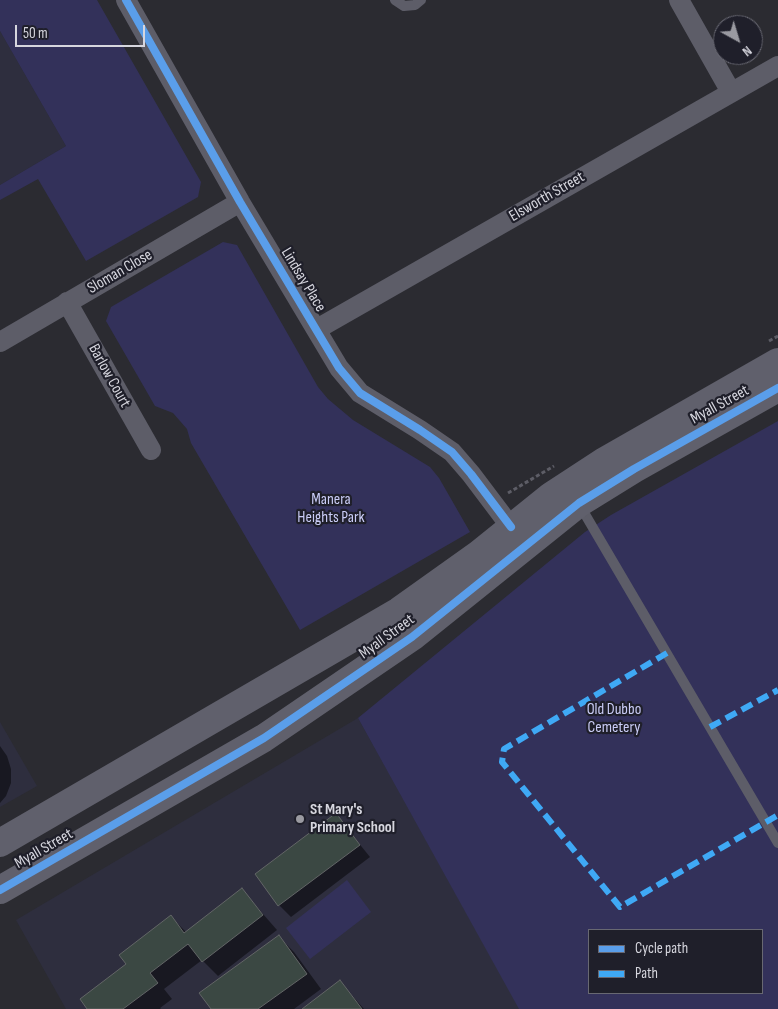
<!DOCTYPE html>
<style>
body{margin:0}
#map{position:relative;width:778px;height:1009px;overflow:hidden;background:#2b2b31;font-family:"Sofia Sans Condensed",sans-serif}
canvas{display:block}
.legend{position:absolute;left:588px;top:929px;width:175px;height:65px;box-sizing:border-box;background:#1f1f2a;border:1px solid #686872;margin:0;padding:6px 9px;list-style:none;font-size:15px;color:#d6d6de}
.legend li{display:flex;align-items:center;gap:10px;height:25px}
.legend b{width:25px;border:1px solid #686872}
.north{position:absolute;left:713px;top:15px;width:50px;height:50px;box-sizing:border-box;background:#1f1f2a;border:1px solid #686872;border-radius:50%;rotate:141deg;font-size:14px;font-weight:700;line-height:20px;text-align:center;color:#d6d6de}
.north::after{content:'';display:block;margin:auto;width:18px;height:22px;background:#9a9aa1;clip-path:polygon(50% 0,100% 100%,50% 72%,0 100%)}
.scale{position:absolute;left:15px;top:25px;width:130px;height:22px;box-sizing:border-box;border:2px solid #d6d6de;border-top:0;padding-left:6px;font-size:15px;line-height:18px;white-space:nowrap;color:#d6d6de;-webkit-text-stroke:4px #1f1f2a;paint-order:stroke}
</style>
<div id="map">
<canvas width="778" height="1009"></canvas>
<ul class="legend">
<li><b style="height:6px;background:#5a9eea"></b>Cycle path</li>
<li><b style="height:6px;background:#3fa9f5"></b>Path</li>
</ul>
<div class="north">N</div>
<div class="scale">50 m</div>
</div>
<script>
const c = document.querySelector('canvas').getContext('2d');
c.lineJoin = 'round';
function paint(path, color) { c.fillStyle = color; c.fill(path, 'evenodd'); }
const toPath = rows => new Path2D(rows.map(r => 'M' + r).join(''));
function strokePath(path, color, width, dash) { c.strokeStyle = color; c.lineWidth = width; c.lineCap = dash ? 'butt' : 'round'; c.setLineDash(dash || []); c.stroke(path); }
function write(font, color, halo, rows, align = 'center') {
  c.font = font + ' "Sofia Sans Condensed",sans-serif'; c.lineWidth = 4.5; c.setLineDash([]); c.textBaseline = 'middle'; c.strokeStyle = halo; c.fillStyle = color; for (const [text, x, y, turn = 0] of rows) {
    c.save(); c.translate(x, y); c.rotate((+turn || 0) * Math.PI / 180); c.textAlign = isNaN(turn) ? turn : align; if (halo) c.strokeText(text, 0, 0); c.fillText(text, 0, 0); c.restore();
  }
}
const built = toPath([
 [0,31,66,146,0,185],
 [358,718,520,1009,66,1009,16,920],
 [0,722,37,786,0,807]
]);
const green = toPath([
 [0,0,97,0,201,182,198,197,86,261,38,179,0,200,0,185,66,146,0,31],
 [223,242,237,245,318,387,328,399,353,420,430,467,439,478,470,532,300,630,191,443,187,429,173,413,155,406,106,321,111,307],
 [778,421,778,1009,519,1009,358,718,585,532,611,515],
 [589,930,762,930,762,993,589,993],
 [347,880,371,912,310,959,286,928]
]);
const shadow = toPath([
 [0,746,7,756,11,769,11,783,6,796,0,803],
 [336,815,370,857,291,917,279,905],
 [242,890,277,930,218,976,202,960,164,989,172,999,160,1008,161,1009,89,1009,171,917,187,933],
 [279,937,294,952,321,989,294,1009,213,1009],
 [340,982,364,1009,304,1009]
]);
const building = toPath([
 [336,813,360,845,278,906,255,874,336,813],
 [242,888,263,915,202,962,188,944,150,973,158,983,123,1009,87,1009,80,999,126,964,119,955,171,915,184,933,242,888],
 [279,935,307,974,258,1009,211,1009,199,993,279,935],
 [340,980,362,1009,302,1009,340,980]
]);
const path = toPath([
 [769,341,778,336],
 [508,493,554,466]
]);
const lane = toPath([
 [395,0,404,6,415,5,421,0],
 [579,504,778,843]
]);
const street = toPath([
 [126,0,240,202,339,368,360,393,420,430,452,452,471,474,511,527],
 [679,0,731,92],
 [67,302,151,450],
 [317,329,778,66],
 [0,342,240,202]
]);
const secondary = toPath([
 [0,843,399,611,479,554,551,496,603,462,778,362],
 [0,890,264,738,412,637,579,503,634,469,778,388]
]);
const quiet = toPath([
 [667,653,504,749,502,762,620,907,778,815],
 [710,727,778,690]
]);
const cycleway = toPath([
 [126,0,240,202,339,368,360,393,420,430,452,452,471,474,511,527],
 [0,890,264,738,412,637,579,503,634,469,778,388]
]);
const markers = [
 [300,819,5,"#9a9aa1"]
];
const streetNames = [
 ["Elsworth Street",547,197,-30],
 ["Sloman Close",120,272,-30],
 ["Lindsay Place",303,280,59],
 ["Barlow Court",109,376,61],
 ["Myall Street",720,405,-29],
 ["Myall Street",387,637,-36],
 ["Myall Street",44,849,-30]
];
const parkNames = [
 ["Manera",331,500],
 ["Heights Park",331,518],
 ["Old Dubbo",614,710],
 ["Cemetery",614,728]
];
const poiNames = [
 ["St Mary's",310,810],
 ["Primary School",310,828]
];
paint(built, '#2e2e3e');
paint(green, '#33315a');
paint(shadow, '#0007');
paint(building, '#3b4843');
strokePath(building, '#626566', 1);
strokePath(path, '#5d5d66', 3, [4, 2.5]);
strokePath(lane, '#5d5d68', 10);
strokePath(street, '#5d5d68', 20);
strokePath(secondary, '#60606c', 28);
strokePath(quiet, '#3fa9f5', 6, [12, 6]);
strokePath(cycleway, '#5a9eea', 8);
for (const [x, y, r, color] of markers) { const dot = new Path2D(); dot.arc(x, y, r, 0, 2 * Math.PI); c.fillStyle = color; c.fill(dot); strokePath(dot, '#1f1f2a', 2); }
write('16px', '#d6d6de', '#1f1f2a', streetNames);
write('16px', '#caccf6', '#1f1f2a', parkNames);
write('bold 16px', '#d6d6de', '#1f1f2a', poiNames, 'left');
</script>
